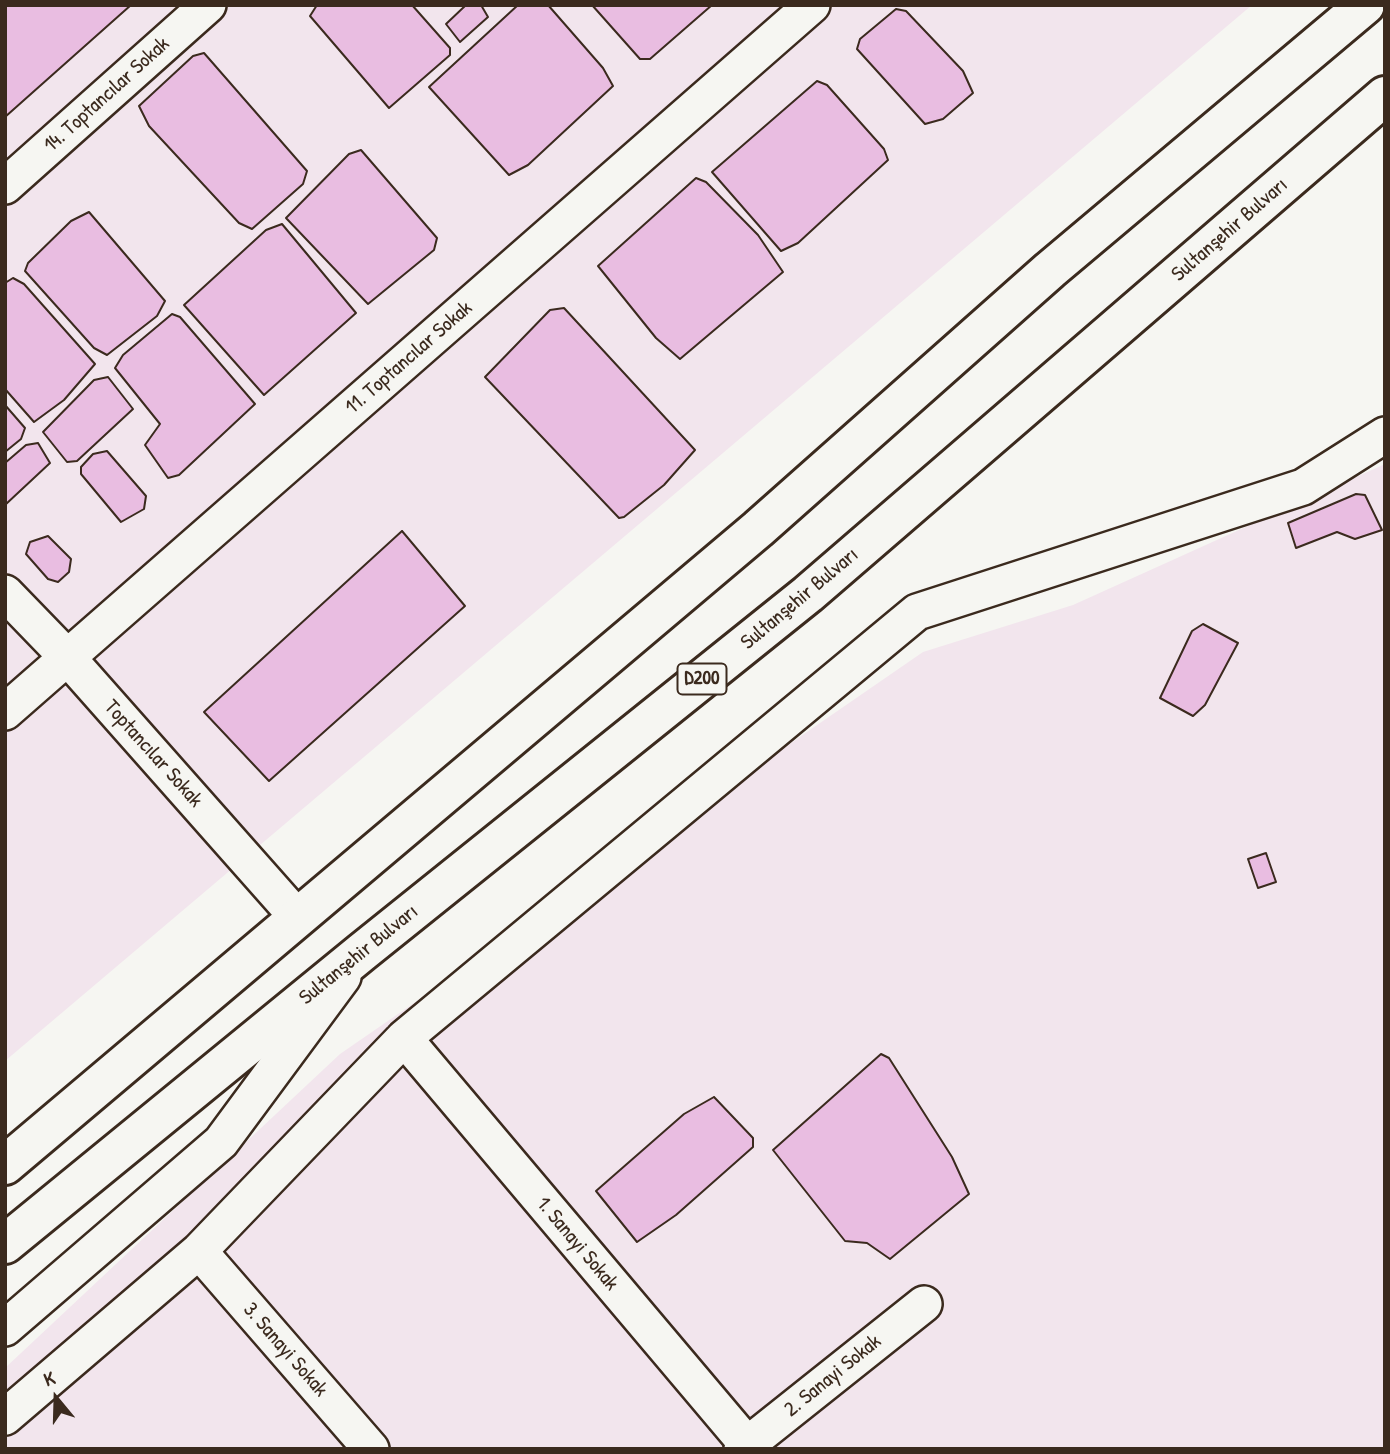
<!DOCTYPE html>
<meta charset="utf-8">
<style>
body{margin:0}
#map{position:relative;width:1390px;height:1454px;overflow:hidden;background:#f6f6f2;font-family:"Patrick Hand",sans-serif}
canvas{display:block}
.frame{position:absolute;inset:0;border:7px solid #3b2a1e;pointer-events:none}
.north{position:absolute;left:21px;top:1363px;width:70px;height:70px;-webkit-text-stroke:5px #f6f6f2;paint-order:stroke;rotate:341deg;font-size:19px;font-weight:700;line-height:28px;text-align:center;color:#3b2a1e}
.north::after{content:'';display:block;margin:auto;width:24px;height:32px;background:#3b2a1e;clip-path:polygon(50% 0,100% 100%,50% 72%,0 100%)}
</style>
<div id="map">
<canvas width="1390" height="1454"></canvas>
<div class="frame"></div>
<div class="north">K</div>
</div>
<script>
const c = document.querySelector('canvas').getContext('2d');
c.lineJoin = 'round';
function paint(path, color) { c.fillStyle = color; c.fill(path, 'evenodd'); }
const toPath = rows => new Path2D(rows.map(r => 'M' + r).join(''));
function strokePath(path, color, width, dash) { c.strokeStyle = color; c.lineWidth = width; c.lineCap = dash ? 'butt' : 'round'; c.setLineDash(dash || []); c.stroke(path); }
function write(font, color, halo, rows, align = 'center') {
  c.font = font + ' "Patrick Hand",sans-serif'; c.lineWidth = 7; c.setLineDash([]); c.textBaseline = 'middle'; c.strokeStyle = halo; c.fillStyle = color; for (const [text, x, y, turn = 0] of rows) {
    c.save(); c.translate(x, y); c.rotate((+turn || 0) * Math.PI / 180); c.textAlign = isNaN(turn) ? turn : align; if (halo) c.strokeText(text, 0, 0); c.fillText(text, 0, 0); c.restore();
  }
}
const built = toPath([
 [5,5,1252,5,5,1061],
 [1385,464,1385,1449,5,1449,5,1368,340,1054,923,652,1073,605]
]);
const building = toPath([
 [5,5,131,5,5,117,5,5],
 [317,5,412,5,450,48,450,55,389,108,310,16,317,5],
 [466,5,481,5,488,17,460,42,446,24,466,5],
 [518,5,548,5,603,68,613,86,528,165,509,175,429,87,518,5],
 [592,5,712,5,650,59,640,59,592,5],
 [896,9,906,11,963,71,973,93,943,119,925,124,857,49,860,39,896,9],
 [204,53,307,171,303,184,252,229,239,223,149,126,139,106,193,56,204,53],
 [817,81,827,85,884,149,888,160,798,243,781,251,712,172,817,81],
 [361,150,437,238,434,250,368,304,286,218,349,154,361,150],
 [696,178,706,182,758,235,783,272,680,359,656,338,598,266,696,178],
 [89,212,165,301,157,316,107,355,94,348,25,271,28,263,71,221,89,212],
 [282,224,356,313,264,395,184,305,266,230,282,224],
 [13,278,24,284,95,364,64,400,34,422,5,389,5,283,13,278],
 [564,308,695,450,664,485,624,517,619,518,485,377,550,310,564,308],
 [172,314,180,317,255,404,179,475,168,478,145,445,160,424,115,368,123,355,172,314],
 [108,377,133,409,77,461,67,462,43,432,94,380,108,377],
 [5,405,25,428,21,439,5,452,5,405],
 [38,443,50,463,5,505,5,463,26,445,38,443],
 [107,451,146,496,144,509,121,522,81,474,81,467,93,454,107,451],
 [1356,494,1365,495,1382,530,1355,539,1337,532,1296,548,1288,523,1356,494],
 [402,531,465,606,269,781,204,712,402,531],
 [48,536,71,559,69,572,58,582,48,579,26,554,30,542,48,536],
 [1203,624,1238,643,1205,705,1193,716,1160,698,1192,631,1203,624],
 [1266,853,1276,882,1258,888,1248,859,1266,853],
 [881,1054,889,1058,952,1157,969,1194,890,1259,867,1243,845,1241,773,1150,881,1054],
 [714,1097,753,1138,753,1147,676,1215,637,1242,596,1191,684,1114,714,1097]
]);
const minor = toPath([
 [5,186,208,5],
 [5,593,67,657,298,918],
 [5,712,812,5],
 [404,1038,751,1449],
 [199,1251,371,1449],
 [5,1328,221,1142,343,977],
 [5,1417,199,1251,404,1038,917,612,1303,487,1385,435],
 [742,1449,924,1304]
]);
const trunk = toPath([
 [5,1165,758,529,1050,270,1365,5],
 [5,1244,362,952,808,594,1385,96]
]);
const shields = [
 [702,679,49]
];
const shieldNames = [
 ["D200",702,679]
];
const streetNames = [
 ["14. Toptancılar Sokak",107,95,-42],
 ["Sultanşehir Bulvarı",1230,230,-41],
 ["11. Toptancılar Sokak",409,358,-41],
 ["Sultanşehir Bulvarı",800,599,-40],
 ["Toptancılar Sokak",153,754,48],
 ["Sultanşehir Bulvarı",359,955,-39],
 ["1. Sanayi Sokak",577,1244,50],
 ["3. Sanayi Sokak",285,1350,49],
 ["2. Sanayi Sokak",833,1376,-39]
];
paint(built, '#f2e5ed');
paint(building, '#e9bde1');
strokePath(building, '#3b2a1e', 2);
strokePath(minor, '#3b2a1e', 40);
strokePath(trunk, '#3b2a1e', 44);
strokePath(minor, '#f6f6f2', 35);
strokePath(trunk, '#f6f6f2', 38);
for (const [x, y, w] of shields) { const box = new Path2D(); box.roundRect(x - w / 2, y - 15.5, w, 31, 5); c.fillStyle = '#f6f6f2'; c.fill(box); strokePath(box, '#3b2a1e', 2); }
write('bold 19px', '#3b2a1e', null, shieldNames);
write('21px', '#3b2a1e', '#f6f6f2', streetNames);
</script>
